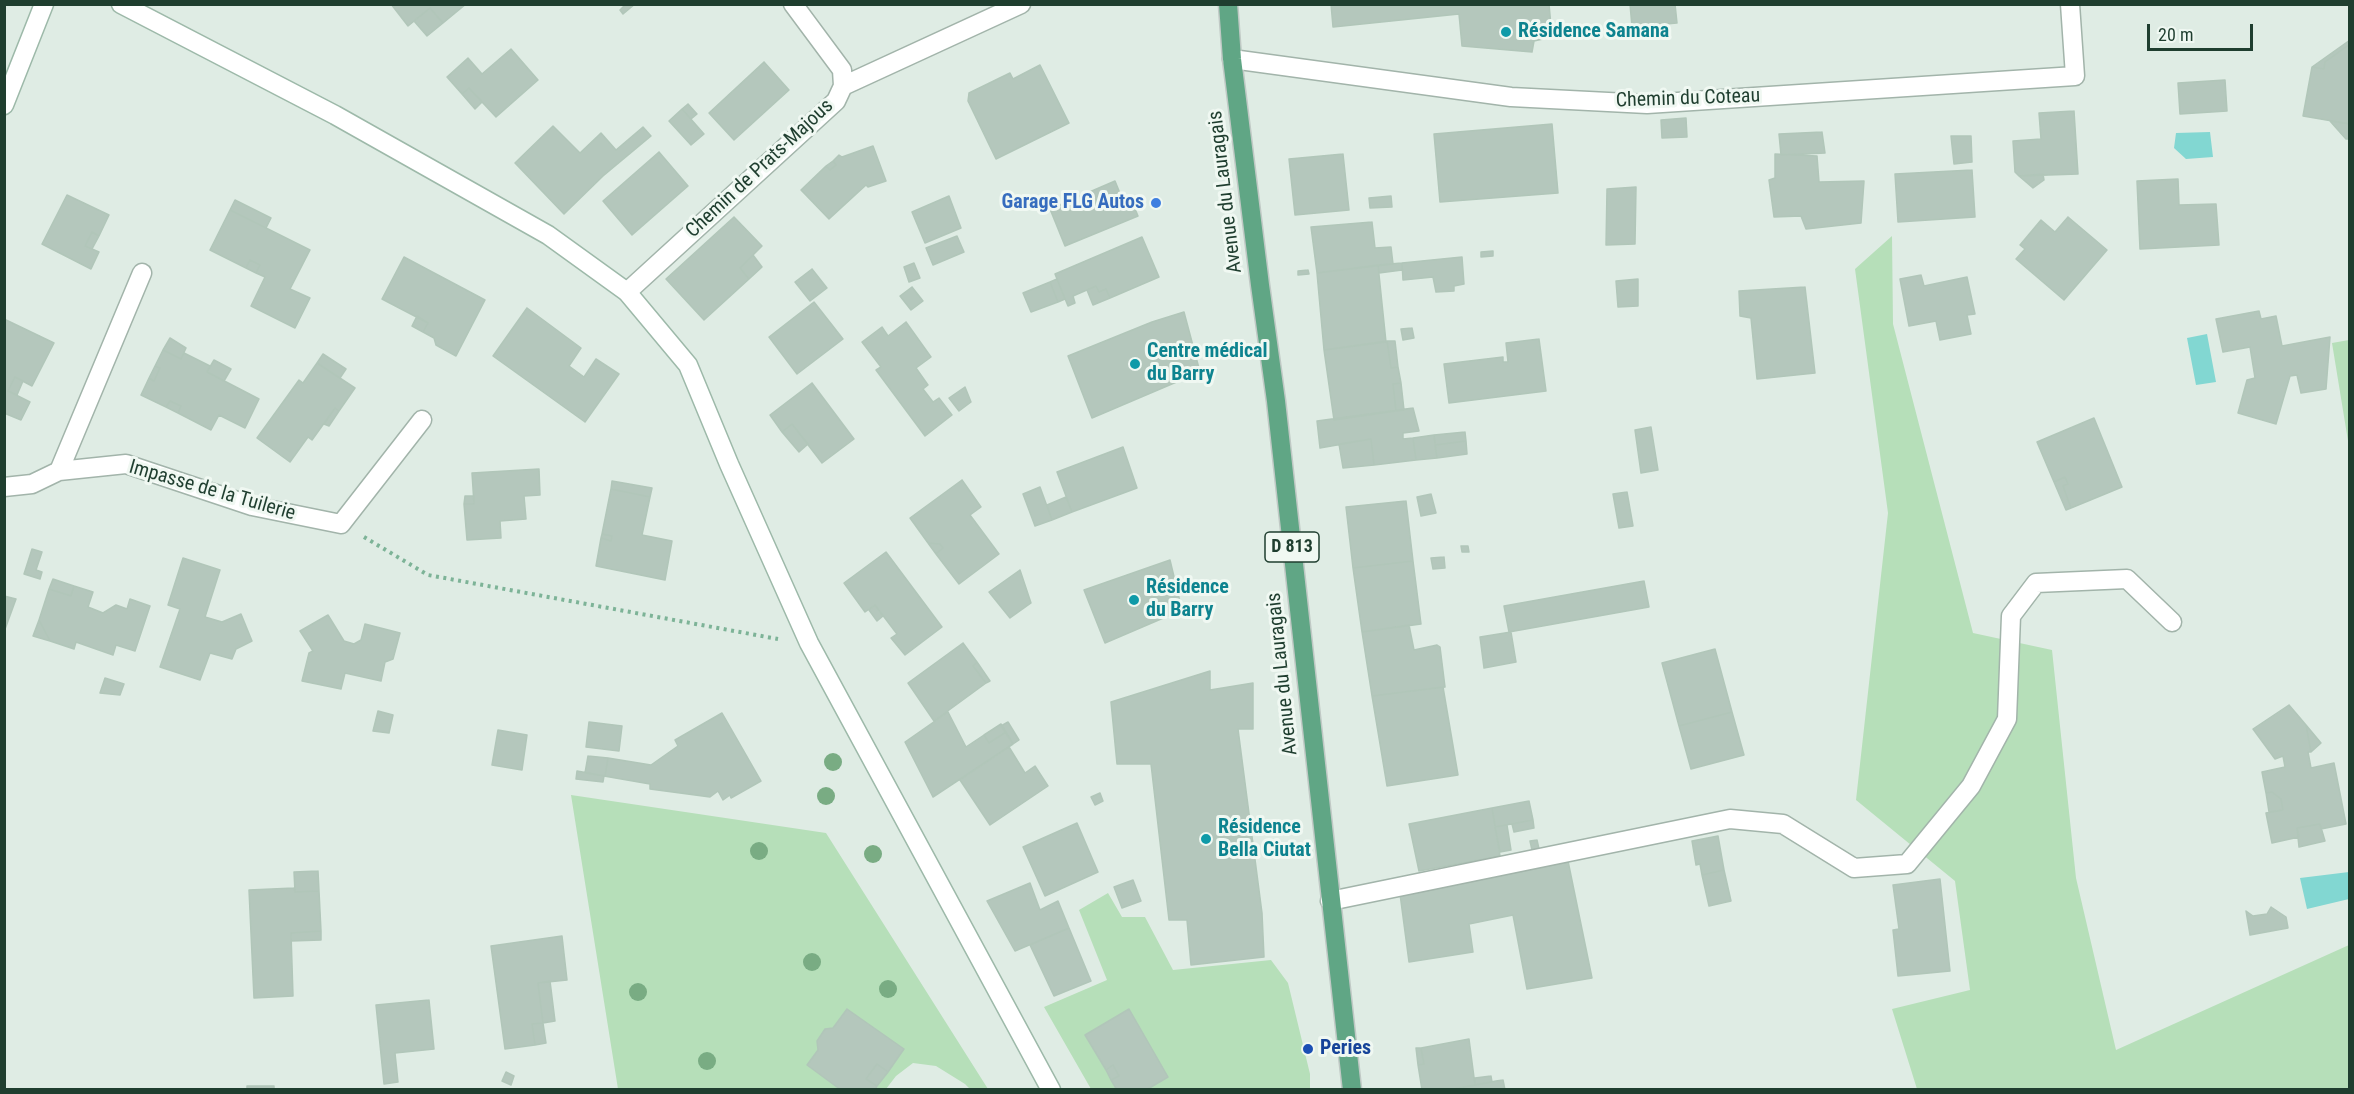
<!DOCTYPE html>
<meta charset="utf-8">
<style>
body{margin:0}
#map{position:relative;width:2354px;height:1094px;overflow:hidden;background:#dfece4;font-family:"Roboto Condensed",sans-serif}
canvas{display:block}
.frame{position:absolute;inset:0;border:6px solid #1f3e2f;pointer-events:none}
.scale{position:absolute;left:2147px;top:24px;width:106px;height:27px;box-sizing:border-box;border:3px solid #1f3e2f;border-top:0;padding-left:8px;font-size:18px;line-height:21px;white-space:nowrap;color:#1f3e2f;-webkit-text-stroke:4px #f0f8f2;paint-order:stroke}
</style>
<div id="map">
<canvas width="2354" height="1094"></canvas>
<div class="frame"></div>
<div class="scale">20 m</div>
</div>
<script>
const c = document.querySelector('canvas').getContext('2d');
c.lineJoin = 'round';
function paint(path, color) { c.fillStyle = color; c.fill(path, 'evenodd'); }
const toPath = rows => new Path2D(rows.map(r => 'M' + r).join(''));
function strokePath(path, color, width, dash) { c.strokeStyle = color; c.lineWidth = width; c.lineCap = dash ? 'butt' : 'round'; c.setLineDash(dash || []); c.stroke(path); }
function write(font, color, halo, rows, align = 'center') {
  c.font = font + ' "Roboto Condensed",sans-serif'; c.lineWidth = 6; c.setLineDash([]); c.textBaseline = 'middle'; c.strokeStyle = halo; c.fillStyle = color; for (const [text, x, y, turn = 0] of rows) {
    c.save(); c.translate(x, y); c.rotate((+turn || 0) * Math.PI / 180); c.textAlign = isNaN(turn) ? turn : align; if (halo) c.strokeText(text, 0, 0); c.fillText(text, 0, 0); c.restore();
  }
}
const green = toPath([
 [1892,236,1893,324,1973,633,2052,650,2076,878,2116,1050,2349,945,2349,1089,1917,1089,1892,1009,1970,990,1955,881,1856,800,1888,513,1855,269],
 [2349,340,2350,341,2349,447,2332,343],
 [571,795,826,833,988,1089,970,1089,965,1084,936,1066,913,1063,896,1076,886,1089,618,1089],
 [1108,893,1122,917,1145,917,1173,970,1271,960,1288,983,1310,1074,1310,1089,1091,1089,1044,1007,1107,980,1079,910]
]);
const water = toPath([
 [2210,132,2213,157,2186,159,2174,148,2176,133],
 [2207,334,2216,382,2196,385,2187,338],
 [2349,872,2349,899,2307,909,2300,878]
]);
const building = toPath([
 [391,4,466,4,443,23,430,8,408,26,391,4],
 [626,4,635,4,623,14,620,10,626,4],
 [1331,4,1549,4,1552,37,1534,41,1532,52,1462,46,1459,14,1333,27,1331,4],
 [1630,4,1675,4,1677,23,1632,27,1630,4],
 [430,8,443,23,427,36,414,21,430,8],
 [2350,40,2350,44,2325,62,2324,69,2312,67,2350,40],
 [2350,44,2350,124,2303,116,2312,67,2324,69,2325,62,2350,44],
 [511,49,538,80,496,117,469,88,462,94,447,77,468,58,482,74,511,49],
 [764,62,789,90,734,140,709,113,764,62],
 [1040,65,1069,123,996,159,968,101,969,93,1010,73,1013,79,1040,65],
 [2225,80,2227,111,2180,114,2178,83,2225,80],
 [469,88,482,102,475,109,462,94,469,88],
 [688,104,697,114,691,119,682,109,688,104],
 [682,109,704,134,691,145,669,121,682,109],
 [2074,111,2078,174,2019,176,2015,172,2013,141,2041,139,2039,113,2074,111],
 [1686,118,1687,137,1662,138,1661,120,1686,118],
 [2330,121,2350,124,2350,139,2346,139,2330,121],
 [1552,124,1558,193,1440,202,1434,134,1552,124],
 [553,126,580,153,601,133,616,150,643,127,651,136,603,176,564,214,515,163,553,126],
 [1822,132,1825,153,1781,155,1779,134,1822,132],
 [1951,136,1971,136,1972,162,1954,164,1951,136],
 [873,146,886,181,868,187,866,185,829,219,801,190,826,166,830,170,836,165,833,161,839,155,842,157,873,146],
 [659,152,688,186,632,235,603,201,659,152],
 [1343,154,1349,210,1295,215,1289,159,1343,154],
 [1775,154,1817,156,1819,182,1864,181,1861,223,1806,229,1801,216,1774,217,1769,180,1775,178,1775,154],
 [833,161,836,165,830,170,826,166,833,161],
 [1972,170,1975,217,1898,222,1895,174,1972,170],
 [2043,174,2044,180,2033,188,2019,176,2043,174],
 [2178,179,2179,205,2216,204,2219,245,2140,249,2137,181,2178,179],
 [1115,181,1124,203,1131,199,1138,216,1065,246,1050,209,1115,181],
 [1636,187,1635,244,1606,245,1607,189,1636,187],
 [67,195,109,215,99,236,92,232,85,246,99,252,91,269,42,244,67,195],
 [949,196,961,228,925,243,912,212,949,196],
 [1391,196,1392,207,1370,208,1369,198,1391,196],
 [235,200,271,218,266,228,230,210,235,200],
 [230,210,310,250,290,289,310,298,295,328,251,306,265,277,256,273,260,265,250,260,246,268,210,250,230,210],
 [734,217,762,246,740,268,749,279,704,320,666,279,734,217],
 [2068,217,2107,250,2064,300,2016,259,2025,249,2020,245,2041,220,2055,232,2068,217],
 [1372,222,1375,248,1391,247,1393,264,1317,273,1311,227,1372,222],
 [92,232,99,236,92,249,85,246,92,232],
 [957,236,964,252,933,265,926,248,957,236],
 [1142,237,1159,277,1110,298,1106,289,1099,292,1096,286,1073,296,1075,303,1068,306,1055,274,1142,237],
 [1493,251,1493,256,1481,257,1481,252,1493,251],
 [753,255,762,267,749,279,740,268,753,255],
 [404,257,485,300,456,356,436,345,434,338,423,332,428,323,382,299,404,257],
 [1462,257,1464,284,1454,286,1454,291,1436,292,1433,277,1403,280,1402,263,1462,257],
 [250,260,260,265,256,273,246,268,250,260],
 [914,263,920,278,909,282,904,267,914,263],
 [1402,263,1402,270,1379,273,1378,265,1402,263],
 [1378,265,1386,342,1324,350,1317,273,1378,265],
 [812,269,827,288,810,301,795,282,812,269],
 [1308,270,1309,274,1298,275,1298,271,1308,270],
 [1921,275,1924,286,1967,277,1975,314,1967,315,1971,334,1940,340,1936,321,1909,326,1900,279,1921,275],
 [1057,279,1065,299,1058,302,1050,282,1057,279],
 [1638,279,1638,306,1618,307,1616,281,1638,279],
 [1050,282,1058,302,1031,312,1023,293,1050,282],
 [1096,286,1099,292,1106,289,1110,298,1093,305,1087,290,1096,286],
 [912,287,923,301,911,310,900,296,912,287],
 [1805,287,1815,373,1757,379,1751,318,1740,316,1739,291,1805,287],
 [814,302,843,339,797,374,769,337,814,302],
 [527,308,581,348,569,366,584,377,596,359,619,374,585,422,493,356,527,308],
 [2259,311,2261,319,2276,316,2282,346,2330,337,2326,389,2301,393,2297,375,2290,376,2276,424,2238,413,2247,380,2255,378,2250,347,2223,352,2216,319,2259,311],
 [1184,312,1200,372,1092,418,1068,356,1152,322,1184,312],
 [417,316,428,323,423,332,412,326,417,316],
 [4,319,54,343,32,386,15,377,8,391,30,402,21,420,4,413,4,319],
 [906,322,931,357,916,368,928,385,923,389,933,402,939,398,952,415,925,436,876,370,881,367,862,342,882,327,888,336,906,322],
 [1412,328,1414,338,1403,340,1401,329,1412,328],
 [170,338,186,348,181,359,163,350,170,338],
 [1539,339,1546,391,1449,403,1444,364,1503,357,1503,362,1508,362,1506,343,1539,339],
 [1387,341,1395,341,1398,367,1391,368,1387,341],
 [1387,341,1391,368,1398,367,1401,383,1393,384,1396,411,1334,420,1324,350,1387,341],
 [163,350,181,359,184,353,210,366,207,372,259,399,245,428,219,415,211,430,178,413,181,406,170,401,166,407,141,395,149,378,154,381,160,368,155,366,163,350],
 [323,354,346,369,340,378,317,363,323,354],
 [214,360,231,369,224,381,207,372,214,360],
 [317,363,355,388,339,411,335,408,312,440,308,437,290,462,257,438,299,380,303,383,317,363],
 [155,366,160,368,154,381,149,378,155,366],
 [15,377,23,381,17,395,8,391,15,377],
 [812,383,854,439,822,463,792,424,782,432,770,415,812,383],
 [1401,383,1404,410,1396,411,1393,384,1401,383],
 [965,387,971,402,959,411,949,398,965,387],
 [170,401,181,406,178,413,166,407,170,401],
 [335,408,339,411,329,426,324,424,335,408],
 [1413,408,1419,431,1403,433,1403,439,1413,438,1416,460,1374,465,1371,439,1320,448,1317,421,1413,408],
 [2094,418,2122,487,2071,508,2063,486,2068,484,2065,477,2054,482,2037,442,2094,418],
 [792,424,808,444,799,452,782,432,792,424],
 [1651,427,1658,470,1641,473,1635,430,1651,427],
 [1465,432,1466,441,1435,445,1434,435,1465,432],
 [1434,435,1437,458,1416,460,1413,438,1434,435],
 [1371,439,1374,465,1343,468,1339,444,1371,439],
 [1466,441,1467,454,1437,458,1435,445,1466,441],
 [1123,447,1137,488,1072,512,1057,472,1123,447],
 [539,469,540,495,524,496,526,519,500,521,501,538,467,540,464,504,474,504,472,473,539,469],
 [2065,477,2068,484,2063,486,2071,508,2066,510,2054,482,2065,477],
 [962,480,981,507,970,515,999,554,959,584,936,554,943,548,940,544,928,543,910,518,962,480],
 [612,481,652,488,650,497,611,489,612,481],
 [1040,487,1052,520,1035,526,1023,494,1040,487],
 [611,489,650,497,642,535,672,541,665,580,596,566,601,538,611,541,612,536,602,534,611,489],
 [1627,492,1633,526,1619,528,1613,494,1627,492],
 [1431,494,1436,513,1421,516,1417,497,1431,494],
 [465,496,474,496,474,504,464,504,465,496],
 [1066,497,1072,512,1052,520,1047,505,1066,497],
 [1406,501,1413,561,1353,568,1346,507,1406,501],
 [602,534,612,536,611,541,601,538,602,534],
 [928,543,940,544,943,548,936,554,928,543],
 [1461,546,1468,546,1469,552,1462,552,1461,546],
 [32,549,42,552,36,570,42,572,40,579,24,574,32,549],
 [886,552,942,627,905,655,891,638,897,634,875,605,865,612,844,583,886,552],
 [1444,557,1445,568,1433,569,1431,558,1444,557],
 [183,558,220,570,205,617,222,622,241,614,252,641,236,649,232,659,210,653,200,680,160,667,180,609,168,605,183,558],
 [1170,560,1182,610,1105,643,1084,590,1170,560],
 [1413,561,1421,624,1362,632,1353,568,1413,561],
 [1020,570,1031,603,1010,618,989,592,1020,570],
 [53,579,74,586,71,596,49,589,53,579],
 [1644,581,1649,607,1509,632,1504,606,1644,581],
 [74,586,93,592,88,607,103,613,116,605,127,609,130,599,150,606,135,651,116,645,113,655,76,642,74,649,50,641,39,620,49,589,71,596,74,586],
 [4,596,16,599,4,632,4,596],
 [875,605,883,616,877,621,869,610,875,605],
 [328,615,344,641,354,644,361,640,365,624,400,633,393,659,385,662,381,681,345,673,341,689,302,681,309,653,313,651,300,631,328,615],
 [39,620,50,641,33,636,39,620],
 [1409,625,1414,650,1437,645,1440,647,1445,687,1372,696,1362,632,1409,625],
 [1511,632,1516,662,1484,668,1480,637,1511,632],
 [963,643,977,662,973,666,986,683,934,721,908,683,963,643],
 [1715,649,1732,712,1679,726,1662,663,1715,649],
 [977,662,990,681,986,683,973,666,977,662],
 [1210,671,1210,690,1253,683,1253,729,1238,729,1262,913,1264,957,1191,965,1187,920,1169,920,1151,764,1117,764,1111,702,1210,671],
 [105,678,124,684,120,695,100,693,105,678],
 [1443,687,1458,775,1387,786,1372,696,1443,687],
 [2289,705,2306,725,2311,752,2308,752,2311,768,2334,763,2346,824,2321,829,2320,824,2297,828,2299,837,2272,843,2266,813,2283,810,2281,799,2272,792,2266,793,2262,772,2285,767,2283,756,2275,759,2253,729,2289,705],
 [378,711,393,715,389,733,373,731,378,711],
 [948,712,966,747,984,735,989,743,1006,732,1013,744,933,797,905,742,948,712],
 [1732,712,1744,755,1691,769,1679,726,1732,712],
 [722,713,761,781,731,798,730,795,723,800,718,791,710,797,650,789,650,784,604,776,603,782,576,779,577,771,605,776,608,758,651,765,678,746,675,740,722,713],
 [589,722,622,726,619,751,586,747,589,722],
 [1008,722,1019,740,1013,744,1001,726,1008,722],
 [1001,724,1006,732,989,743,984,735,1001,724],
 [2306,725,2321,743,2311,752,2306,725],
 [498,730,527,735,522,770,492,765,498,730],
 [1009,747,1025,773,1035,766,1048,786,990,825,960,780,1009,747],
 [588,756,608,758,605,776,585,773,588,756],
 [2272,792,2281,799,2283,810,2269,812,2266,793,2272,792],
 [1100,793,1103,801,1095,805,1091,797,1100,793],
 [1529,801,1533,820,1495,827,1492,808,1529,801],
 [1492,808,1500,856,1419,871,1409,824,1492,808],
 [1533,820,1534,828,1514,832,1512,824,1533,820],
 [1077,823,1098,872,1045,896,1023,847,1077,823],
 [2320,824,2325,841,2299,847,2297,828,2320,824],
 [1507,825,1511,850,1500,852,1495,827,1507,825],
 [1718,836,1724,870,1702,875,1700,864,1696,865,1692,841,1718,836],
 [1537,840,1539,849,1532,850,1530,841,1537,840],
 [1568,861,1592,978,1527,989,1513,915,1469,924,1473,952,1409,962,1400,894,1568,861],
 [1724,870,1731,901,1709,906,1702,875,1724,870],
 [318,871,319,891,295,892,294,872,318,871],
 [1940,879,1950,971,1898,976,1893,930,1899,929,1893,885,1940,879],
 [1133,880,1141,901,1122,908,1114,887,1133,880],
 [1030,883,1040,910,1058,901,1069,928,1015,951,987,901,1030,883],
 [294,888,295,892,319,891,321,931,291,933,293,996,254,998,249,890,294,888],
 [2271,907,2286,917,2288,928,2250,935,2246,911,2253,916,2267,914,2271,907],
 [1069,928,1091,981,1054,996,1030,945,1069,928],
 [321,931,321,940,291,941,291,933,321,931],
 [562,936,567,980,538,983,543,1023,532,1024,535,1045,505,1049,491,946,562,936],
 [550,981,555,1021,543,1023,538,983,550,981],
 [429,1000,434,1049,395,1053,398,1082,384,1084,376,1005,429,1000],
 [847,1009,904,1049,888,1072,877,1064,866,1079,877,1086,875,1090,841,1090,807,1065,818,1050,817,1041,825,1029,833,1028,847,1009],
 [1129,1009,1168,1077,1146,1090,1117,1090,1111,1080,1119,1076,1113,1065,1106,1070,1085,1035,1129,1009],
 [543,1023,546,1043,535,1045,532,1024,543,1023],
 [1469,1039,1475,1085,1448,1090,1422,1090,1418,1065,1424,1064,1421,1048,1469,1039],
 [1416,1048,1421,1048,1424,1064,1418,1065,1416,1048],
 [877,1064,888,1072,877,1086,866,1079,877,1064],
 [1113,1065,1119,1076,1111,1080,1106,1070,1113,1065],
 [506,1072,514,1076,511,1085,502,1081,506,1072],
 [1491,1076,1492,1082,1475,1085,1475,1078,1491,1076],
 [1503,1080,1505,1090,1448,1090,1496,1081,1503,1080],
 [247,1086,274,1086,274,1090,247,1090,247,1086]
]);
const path = toPath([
 [364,537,428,575,778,639]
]);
const street = toPath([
 [1232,59,1511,97,1647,104,2075,76,2070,4],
 [843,86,1021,4],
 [627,292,836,101,843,86,842,70,793,4],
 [59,471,126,464,252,506,341,524,422,420],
 [4,487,32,484,59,471,142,273],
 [1330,901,1730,819,1783,824,1854,868,1907,864,1971,786,2007,719,2011,616,2036,583,2127,579,2172,622]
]);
const secondary = toPath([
 [121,4,335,115,548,235,627,292,688,365,729,464,809,643,1051,1090],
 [4,105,44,4]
]);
const primary = toPath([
 [1228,4,1232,59,1260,285,1276,401,1352,1090]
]);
const trees = [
 [833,762],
 [826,796],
 [759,851],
 [873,854],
 [812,962],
 [888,989],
 [638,992],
 [707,1061]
];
const markers = [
 [1506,32,6,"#0f9aa8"],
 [1156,203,6,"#3f7fe0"],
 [1135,364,6,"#0f9aa8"],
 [1134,600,6,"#0f9aa8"],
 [1206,839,6,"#0f9aa8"],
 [1308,1049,6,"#1a4fb4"]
];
const shields = [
 [1292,547,54]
];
const shieldNames = [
 ["D 813",1292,547]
];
const cultureNames = [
 ["Résidence Samana",1518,32],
 ["Centre médical",1147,352],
 ["du Barry",1147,375],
 ["Résidence",1146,588],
 ["du Barry",1146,611],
 ["Résidence",1218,828],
 ["Bella Ciutat",1218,851]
];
const streetNames = [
 ["Chemin du Coteau",1688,99,-2],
 ["Chemin de Prats-Majous",760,169,-43],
 ["Avenue du Lauragais",1226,192,-97],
 ["Impasse de la Tuilerie",212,491,16],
 ["Avenue du Lauragais",1283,674,-96]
];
const shopNames = [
 ["Garage FLG Autos",1144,203]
];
const transitNames = [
 ["Peries",1320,1049]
];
paint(green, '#b6dfb9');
paint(water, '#82d7d2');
paint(building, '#b4c7bc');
strokePath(building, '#b1c6b9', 1.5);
strokePath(street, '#a2b4aa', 21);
strokePath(secondary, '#9db9a9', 21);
strokePath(primary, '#c0c9c5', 21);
strokePath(path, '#7db397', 4, [3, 4.5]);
strokePath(street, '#fff', 18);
strokePath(secondary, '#fff', 18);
strokePath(primary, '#60a685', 18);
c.fillStyle = '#79ac83';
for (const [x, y] of trees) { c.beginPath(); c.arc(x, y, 9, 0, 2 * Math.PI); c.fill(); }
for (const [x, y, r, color] of markers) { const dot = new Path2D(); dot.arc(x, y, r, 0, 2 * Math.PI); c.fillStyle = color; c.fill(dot); strokePath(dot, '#f0f8f2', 2); }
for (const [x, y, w] of shields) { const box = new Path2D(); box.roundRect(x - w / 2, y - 15, w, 30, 4.5); c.fillStyle = '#f0f8f2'; c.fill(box); strokePath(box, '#1f3e2f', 1.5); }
write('bold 18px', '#1f3e2f', null, shieldNames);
write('bold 20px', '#0d838f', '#f0f8f2', cultureNames, 'left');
write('20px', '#1f3e2f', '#f0f8f2', streetNames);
write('bold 20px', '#366cbe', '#f0f8f2', shopNames, 'right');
write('bold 20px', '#164399', '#f0f8f2', transitNames, 'left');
</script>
